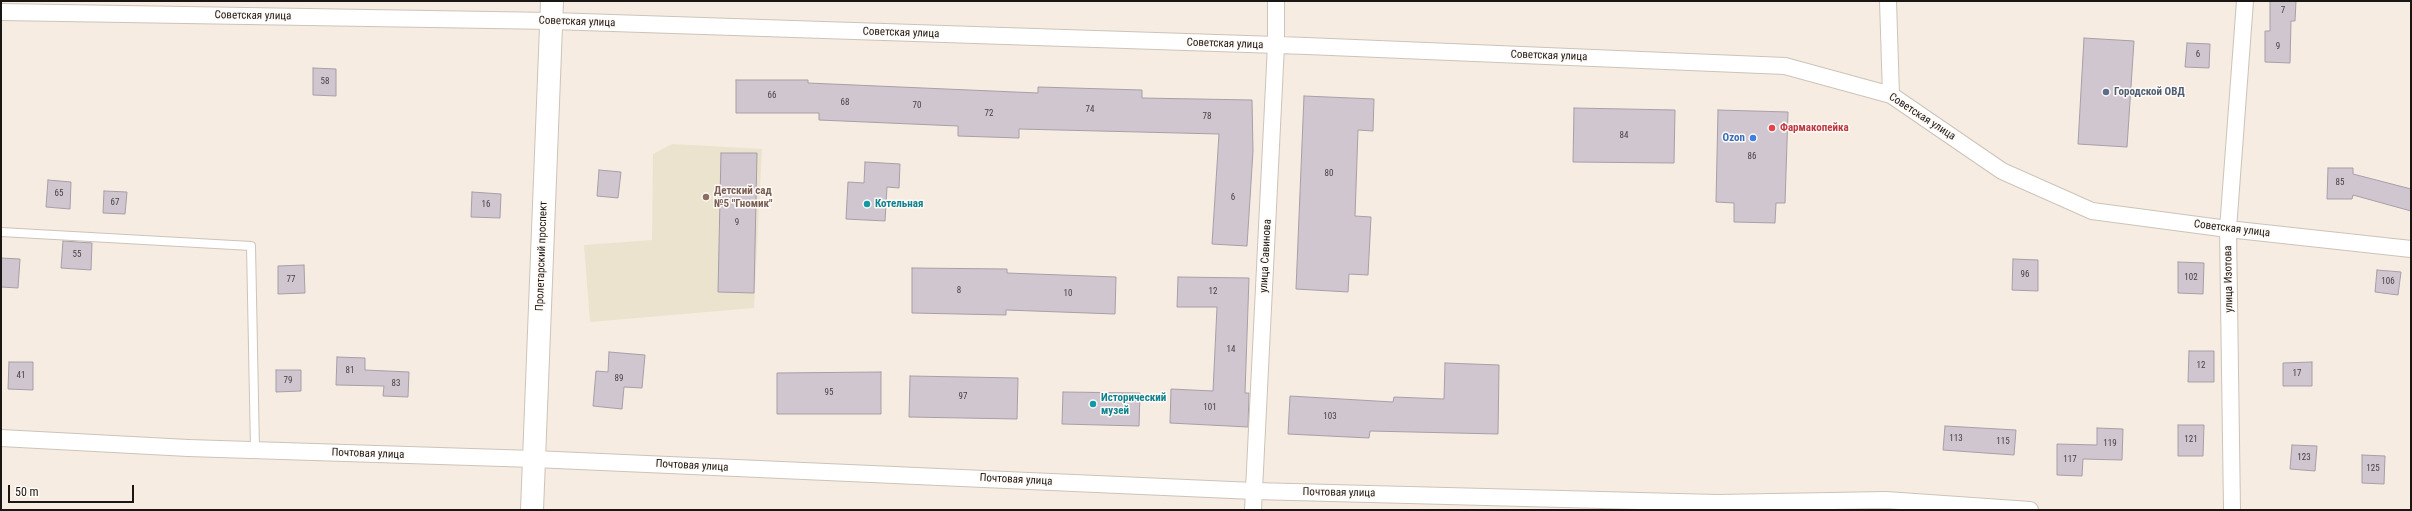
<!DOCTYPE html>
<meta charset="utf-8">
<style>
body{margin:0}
#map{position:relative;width:2412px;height:511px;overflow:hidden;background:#f6ece2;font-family:"Roboto Condensed",sans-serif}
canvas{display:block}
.frame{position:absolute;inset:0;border:2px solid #1a1613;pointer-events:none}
.scale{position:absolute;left:8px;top:485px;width:126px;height:18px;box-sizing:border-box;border:2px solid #1a1613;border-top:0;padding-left:5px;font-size:12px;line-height:14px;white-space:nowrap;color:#1a1613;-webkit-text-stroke:3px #fffaf6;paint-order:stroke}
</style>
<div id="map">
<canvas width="2412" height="511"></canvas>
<div class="frame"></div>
<div class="scale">50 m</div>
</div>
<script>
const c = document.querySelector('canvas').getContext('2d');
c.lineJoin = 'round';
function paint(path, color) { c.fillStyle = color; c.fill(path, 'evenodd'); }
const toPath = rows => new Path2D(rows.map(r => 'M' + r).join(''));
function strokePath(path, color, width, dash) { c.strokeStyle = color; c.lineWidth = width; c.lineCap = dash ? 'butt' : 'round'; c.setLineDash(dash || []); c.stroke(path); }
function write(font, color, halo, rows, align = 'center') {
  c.font = font + ' "Roboto Condensed",sans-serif'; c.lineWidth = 3; c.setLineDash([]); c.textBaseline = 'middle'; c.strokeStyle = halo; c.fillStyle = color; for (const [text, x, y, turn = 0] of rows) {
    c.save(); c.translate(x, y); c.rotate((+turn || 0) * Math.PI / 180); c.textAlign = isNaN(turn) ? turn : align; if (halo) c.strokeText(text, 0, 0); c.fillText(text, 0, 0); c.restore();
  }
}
const education = toPath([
 [672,144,762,149,754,308,590,322,584,245,652,240,653,154]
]);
const building = toPath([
 [2270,1,2296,1,2295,21,2291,21,2290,63,2265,62,2265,31,2270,31,2270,1],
 [2084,38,2134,41,2127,147,2078,144,2084,38],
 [2187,43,2210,44,2209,68,2185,67,2187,43],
 [313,68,336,69,336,96,313,95,313,68],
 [736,80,808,80,808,83,1038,93,1038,87,1142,90,1142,98,1252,100,1253,151,1247,246,1212,244,1219,134,1019,129,1019,138,958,136,958,126,819,120,819,113,736,113,736,80],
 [1304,96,1374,99,1373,131,1358,130,1355,216,1371,217,1368,275,1349,274,1348,292,1296,289,1304,96],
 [1574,108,1675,110,1674,163,1573,162,1574,108],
 [1718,110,1788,112,1785,203,1776,203,1775,223,1734,222,1734,203,1716,202,1718,110],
 [721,153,757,153,754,293,718,292,721,153],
 [865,162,900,164,899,188,887,187,885,221,846,219,848,182,864,183,865,162],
 [2328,168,2353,168,2353,174,2411,189,2411,211,2353,195,2352,199,2327,199,2328,168],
 [599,170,621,172,618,198,597,196,599,170],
 [48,180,71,182,70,209,46,207,48,180],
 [104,191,127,192,125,214,103,213,104,191],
 [472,192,501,194,500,218,471,217,472,192],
 [63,241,92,243,91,270,61,268,63,241],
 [1,258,20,259,18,288,1,287,1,258],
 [2013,259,2038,260,2038,291,2012,290,2013,259],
 [2178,262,2204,263,2203,294,2178,293,2178,262],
 [304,265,305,293,278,294,278,266,304,265],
 [912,268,1007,269,1007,273,1116,277,1115,314,1006,310,1006,315,912,313,912,268],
 [2377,270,2401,272,2398,295,2375,292,2377,270],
 [1178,277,1249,278,1245,393,1249,393,1248,427,1170,423,1171,389,1213,391,1217,307,1177,307,1178,277],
 [2189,351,2214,351,2214,382,2188,382,2189,351],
 [609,352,645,355,642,388,624,387,622,409,593,406,596,371,608,372,609,352],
 [337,357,365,358,365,370,409,372,408,397,383,396,384,386,336,385,337,357],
 [9,362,33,362,33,390,8,389,9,362],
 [2312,362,2312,386,2283,386,2283,363,2312,362],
 [1445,363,1499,365,1498,434,1370,431,1369,438,1288,434,1290,396,1393,402,1394,397,1444,399,1445,363],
 [276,370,301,370,301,391,276,392,276,370],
 [881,372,881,414,777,414,777,373,881,372],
 [910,376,1018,378,1017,419,909,417,910,376],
 [1063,392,1140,393,1139,426,1062,424,1063,392],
 [2178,425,2204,425,2203,456,2178,456,2178,425],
 [1945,426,2016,430,2014,455,1943,450,1945,426],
 [2097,428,2123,429,2122,460,2083,459,2082,476,2057,475,2057,444,2097,445,2097,428],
 [2292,445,2317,446,2315,471,2290,469,2292,445],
 [2362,455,2385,456,2384,484,2362,483,2362,455]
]);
const lane = toPath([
 [1,232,251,246,255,450]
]);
const street = toPath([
 [1888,1,1891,95],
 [1,12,552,21,1307,46,1785,66,1891,95,2002,171,2092,211,2228,229,2411,249],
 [1,438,188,448,534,459,1254,491,1717,503,1886,500,2030,510],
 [1253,510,1276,45,1276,1],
 [2232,510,2228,229,2245,1]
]);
const secondary = toPath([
 [532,510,552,1]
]);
const markers = [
 [2106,92,4,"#5c6f8a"],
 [1772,128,4,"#e0444e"],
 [1753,138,4,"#3f7fe0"],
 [706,197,4,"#8d6e63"],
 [867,204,4,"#0f9aa8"],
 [1093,404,4,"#0f9aa8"]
];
const numberNames = [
 ["7",2283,11],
 ["9",2278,47],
 ["6",2198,55],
 ["58",325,82],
 ["66",772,96],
 ["68",845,103],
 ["70",917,106],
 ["74",1090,110],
 ["72",989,114],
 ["78",1207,117],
 ["84",1624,136],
 ["86",1752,157],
 ["80",1329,174],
 ["85",2340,183],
 ["65",59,194],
 ["6",1233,198],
 ["67",115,203],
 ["16",486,205],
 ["9",737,223],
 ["55",77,255],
 ["96",2025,275],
 ["102",2191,278],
 ["77",291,280],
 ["106",2388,282],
 ["8",959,291],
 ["12",1213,292],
 ["10",1068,294],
 ["14",1231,350],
 ["12",2201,366],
 ["81",350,371],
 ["17",2297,374],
 ["41",21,376],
 ["89",619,379],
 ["79",288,381],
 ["83",396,384],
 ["95",829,393],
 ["97",963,397],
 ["101",1210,408],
 ["103",1330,417],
 ["113",1956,439],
 ["121",2191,440],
 ["115",2003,442],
 ["119",2110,444],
 ["123",2304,458],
 ["117",2070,460],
 ["125",2373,469]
];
const streetNames = [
 ["Советская улица",253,16,1],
 ["Советская улица",577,22,2],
 ["Советская улица",901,33,2],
 ["Советская улица",1225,44,2],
 ["Советская улица",1549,56,2],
 ["Советская улица",1922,117,33],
 ["Советская улица",2232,229,7],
 ["Пролетарский проспект",542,256,-88],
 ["улица Савинова",1266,256,-87],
 ["улица Изотова",2229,279,-91],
 ["Почтовая улица",368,454,2],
 ["Почтовая улица",692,466,3],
 ["Почтовая улица",1016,480,3],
 ["Почтовая улица",1339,493,1]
];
const serviceNames = [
 ["Городской ОВД",2114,92]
];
const healthNames = [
 ["Фармакопейка",1780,128]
];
const shopNames = [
 ["Ozon",1745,138]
];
const educationNames = [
 ["Детский сад",714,191],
 ["№5 \"Гномик\"",714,204]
];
const cultureNames = [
 ["Котельная",875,204],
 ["Исторический",1101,398],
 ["музей",1101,411]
];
paint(education, '#ece3ce');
paint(building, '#cfc6d0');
strokePath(building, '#a79ea8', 1);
strokePath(lane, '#ccc3b9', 10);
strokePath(street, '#ccc3b9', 18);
strokePath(secondary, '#ccc3b9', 24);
strokePath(lane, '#fff', 8);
strokePath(street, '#fff', 16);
strokePath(secondary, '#fff', 22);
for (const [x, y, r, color] of markers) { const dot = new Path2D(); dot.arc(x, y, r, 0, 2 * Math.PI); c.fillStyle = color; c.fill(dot); strokePath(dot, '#fffaf6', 1.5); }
write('9px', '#474242', null, numberNames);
write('11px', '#1a1613', '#fffaf6', streetNames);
write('bold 11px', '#4e5e75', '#fffaf6', serviceNames, 'left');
write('bold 11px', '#be3a42', '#fffaf6', healthNames, 'left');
write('bold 11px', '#366cbe', '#fffaf6', shopNames, 'right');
write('bold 11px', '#785e54', '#fffaf6', educationNames, 'left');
write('bold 11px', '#0d838f', '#fffaf6', cultureNames, 'left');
</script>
